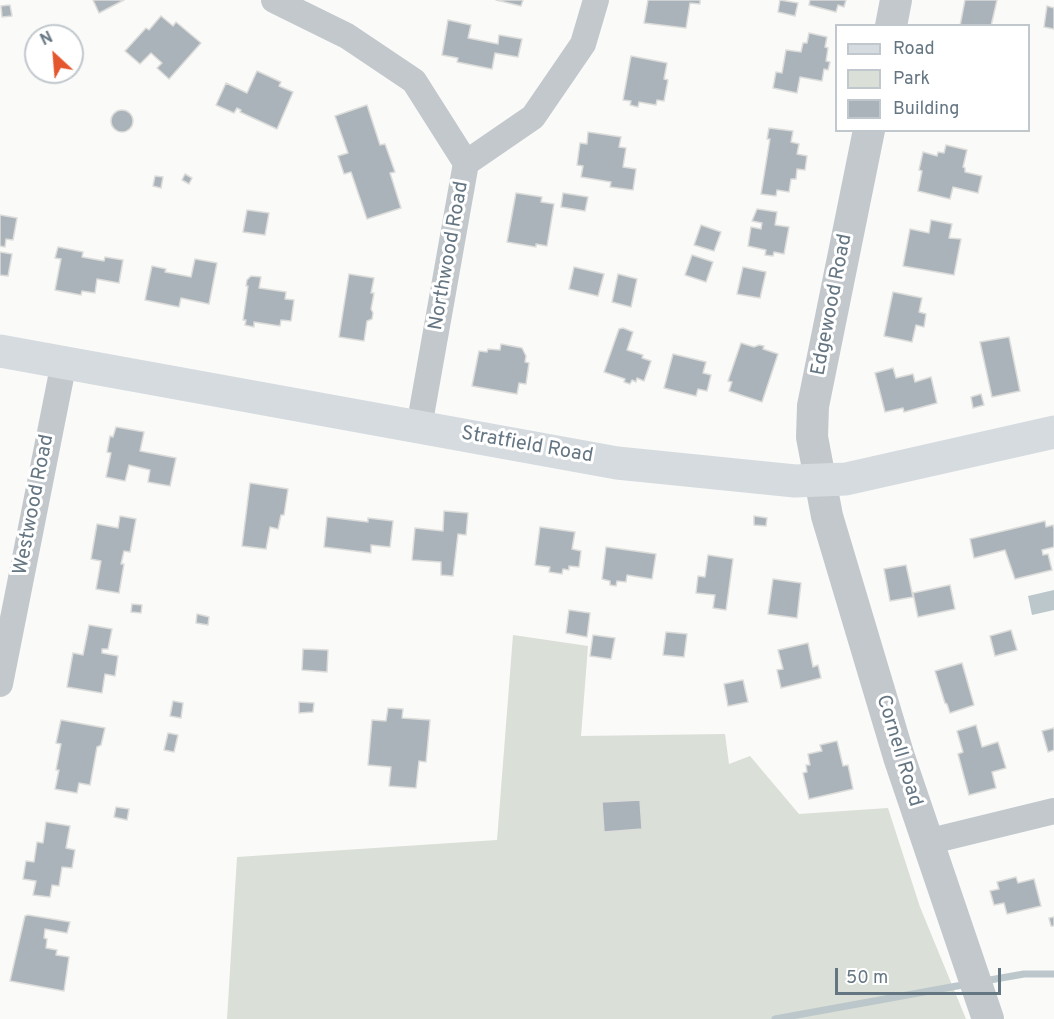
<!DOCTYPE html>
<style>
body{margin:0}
#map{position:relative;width:1054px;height:1019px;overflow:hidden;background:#fafaf8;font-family:Overpass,sans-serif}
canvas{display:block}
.legend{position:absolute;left:835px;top:24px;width:195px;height:108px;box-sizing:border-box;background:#fff;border:2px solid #c1c8cd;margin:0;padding:8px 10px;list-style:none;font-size:18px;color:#657683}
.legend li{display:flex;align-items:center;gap:12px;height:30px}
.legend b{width:30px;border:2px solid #c1c8cd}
.north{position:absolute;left:24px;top:24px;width:60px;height:60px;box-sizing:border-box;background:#fff;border:2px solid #c1c8cd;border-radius:50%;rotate:334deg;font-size:16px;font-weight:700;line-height:24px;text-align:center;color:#657683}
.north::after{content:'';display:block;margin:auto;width:21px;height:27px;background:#e4572e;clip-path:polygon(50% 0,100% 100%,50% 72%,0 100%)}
.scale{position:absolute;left:835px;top:968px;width:166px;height:27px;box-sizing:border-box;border:3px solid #657683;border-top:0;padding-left:8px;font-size:18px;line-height:21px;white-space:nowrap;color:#657683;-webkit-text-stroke:4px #fff;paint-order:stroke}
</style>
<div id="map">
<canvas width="1054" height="1019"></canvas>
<ul class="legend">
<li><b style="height:8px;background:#d6dbdf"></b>Road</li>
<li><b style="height:16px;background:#dadfd7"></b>Park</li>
<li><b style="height:16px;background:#aab3b9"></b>Building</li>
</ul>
<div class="north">N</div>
<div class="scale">50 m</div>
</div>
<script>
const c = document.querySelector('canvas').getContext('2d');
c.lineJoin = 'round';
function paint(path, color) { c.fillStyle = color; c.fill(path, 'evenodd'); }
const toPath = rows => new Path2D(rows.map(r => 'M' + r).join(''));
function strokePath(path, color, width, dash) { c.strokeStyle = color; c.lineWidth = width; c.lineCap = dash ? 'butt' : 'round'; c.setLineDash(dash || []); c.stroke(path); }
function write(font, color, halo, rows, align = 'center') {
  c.font = font + ' Overpass,sans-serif'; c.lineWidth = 6; c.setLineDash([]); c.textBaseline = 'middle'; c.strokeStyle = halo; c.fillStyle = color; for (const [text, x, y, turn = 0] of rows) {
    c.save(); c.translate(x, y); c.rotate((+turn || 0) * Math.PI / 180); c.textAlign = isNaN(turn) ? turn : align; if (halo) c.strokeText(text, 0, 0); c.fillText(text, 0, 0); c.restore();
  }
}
const green = toPath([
 [513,635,588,646,581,736,725,734,729,764,750,756,799,814,888,808,920,907,966,1019,227,1019,237,857,497,840]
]);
const water = toPath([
 [1054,590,1054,610,1032,615,1028,596]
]);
const stream = toPath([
 [984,981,1024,974,1054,974],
 [775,1019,968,984]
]);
const building = toPath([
 [93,0,124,0,99,13,93,0],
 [496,0,523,0,521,6,496,0],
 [648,0,700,0,700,4,690,3,686,28,644,23,648,0],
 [780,0,798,3,795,16,778,12,780,0],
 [810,0,846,0,844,7,838,5,836,12,809,5,810,0],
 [965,0,997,0,991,26,960,26,965,0],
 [10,5,12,16,2,17,1,6,10,5],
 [1047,6,1054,8,1054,29,1044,27,1047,6],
 [161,16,173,26,176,22,201,43,169,79,157,68,162,63,151,53,140,64,125,51,146,28,149,30,161,16],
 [448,20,471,25,468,38,498,44,499,35,522,39,518,57,495,53,492,69,457,62,458,58,442,55,448,20],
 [809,33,827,37,825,47,828,48,826,61,830,62,828,70,824,69,822,81,800,77,797,93,773,88,776,72,782,73,786,50,801,52,803,43,807,43,809,33],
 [631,56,667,63,664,79,668,80,664,101,657,100,656,105,639,102,638,107,630,105,631,101,623,100,631,56],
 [257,71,281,82,279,86,293,92,277,129,240,112,241,110,237,108,234,113,216,105,226,83,247,93,257,71],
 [367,105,380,145,385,144,395,172,390,173,401,208,367,219,351,172,344,174,338,156,348,153,335,116,367,105],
 '111 121a11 11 0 1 1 22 0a11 11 0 1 1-22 0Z',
 [769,128,793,131,791,142,799,144,797,154,807,156,805,170,797,169,796,179,791,179,789,192,777,190,776,196,761,194,770,139,767,139,769,128],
 [588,132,621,137,619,147,626,148,623,167,636,169,633,190,610,187,611,182,581,177,583,166,577,165,580,143,587,144,588,132],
 [946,145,967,150,963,167,965,168,965,172,982,176,978,193,953,187,950,199,918,191,922,171,919,170,923,152,937,156,938,152,944,153,946,145],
 [185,174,192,178,189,184,182,180,185,174],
 [155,176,163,177,161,188,153,186,155,176],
 [516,193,542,197,541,202,554,204,547,246,536,244,536,247,507,242,516,193],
 [563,193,588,197,585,211,561,207,563,193],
 [757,209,777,212,775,225,789,227,784,254,774,252,773,256,765,255,766,250,748,246,751,227,761,229,762,223,752,221,757,209],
 [247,210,269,213,265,235,243,232,247,210],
 [0,215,17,218,13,240,6,239,5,247,0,246,0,215],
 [931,220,952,224,949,238,961,239,954,275,903,266,910,229,929,233,931,220],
 [701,225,721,232,714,251,694,245,701,225],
 [58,247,83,252,82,257,104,261,105,257,123,260,119,283,97,279,95,293,82,291,81,295,55,290,61,259,55,258,58,247],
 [0,252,12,254,8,276,0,275,0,252],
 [692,255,713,262,706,282,685,275,692,255],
 [195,259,217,263,209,304,181,298,179,307,145,300,152,266,166,269,165,272,191,277,195,259],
 [574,267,604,274,598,296,569,289,574,267],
 [743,267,766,272,760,298,737,294,743,267],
 [349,274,374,278,371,293,374,293,371,309,373,313,372,319,367,321,364,341,339,337,349,274],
 [618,274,637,279,631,307,612,302,618,274],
 [251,276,261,277,259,288,286,292,285,299,294,300,291,321,281,320,280,326,254,322,254,327,245,325,246,320,243,320,248,286,246,286,247,280,251,276],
 [893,292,922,298,919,312,926,314,924,327,916,325,912,342,884,336,893,292],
 [623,328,633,332,627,350,643,355,642,358,651,361,644,381,637,378,636,382,632,380,630,384,624,382,625,379,604,372,619,329,623,328],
 [1009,337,1020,391,992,397,980,342,1009,337],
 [741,343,754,347,759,345,764,346,763,349,778,354,762,402,729,391,732,382,728,381,741,343],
 [501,344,522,348,526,356,525,362,529,363,526,384,519,383,517,394,472,386,479,351,487,352,488,349,500,350,501,344],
 [673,354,706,362,703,373,711,375,707,391,698,389,696,396,664,388,673,354],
 [893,368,896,378,913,374,915,382,931,377,937,403,904,412,903,408,885,412,875,373,893,368],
 [981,394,984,405,973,408,971,397,981,394],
 [116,427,144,432,140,451,176,458,170,486,148,482,150,470,129,465,125,481,106,477,111,453,107,452,110,436,113,437,116,427],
 [250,483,288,489,284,515,281,515,278,529,270,527,266,549,242,546,250,483],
 [444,511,468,513,466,535,458,534,453,576,441,575,441,562,412,560,415,528,443,531,444,511],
 [120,516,136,519,130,552,124,551,121,564,124,564,119,593,96,589,101,561,91,559,97,524,118,528,120,516],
 [754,516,767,518,766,526,754,525,754,516],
 [327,517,368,522,368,518,393,521,390,547,371,545,371,553,324,547,327,517],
 [1045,521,1046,527,1053,525,1054,529,1054,547,1042,550,1043,555,1048,554,1052,570,1015,579,1005,550,974,558,970,539,1045,521],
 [540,527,575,532,572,549,581,551,579,567,569,566,569,570,563,569,562,574,549,572,550,567,535,565,540,527],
 [606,547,656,554,652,579,627,575,626,582,617,581,616,586,610,585,610,581,602,579,606,547],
 [708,555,733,559,726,610,713,608,715,595,696,593,698,576,705,577,708,555],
 [906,565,913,597,890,601,884,569,906,565],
 [773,579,801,583,797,618,768,614,773,579],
 [950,585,955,609,918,617,913,593,950,585],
 [132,604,142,605,141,613,131,612,132,604],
 [569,610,590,613,587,637,566,633,569,610],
 [197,614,209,617,208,625,196,623,197,614],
 [89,625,112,629,108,649,102,649,102,653,118,656,115,676,105,674,102,693,67,687,73,653,83,655,89,625],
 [1011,630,1017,650,995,656,990,636,1011,630],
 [666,632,687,634,684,657,663,655,666,632],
 [593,635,615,638,611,659,590,656,593,635],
 [808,643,813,667,818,665,821,678,781,688,777,670,783,669,778,650,808,643],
 [303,649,328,650,327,672,302,670,303,649],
 [962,663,974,705,950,713,947,704,945,703,935,671,962,663],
 [743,680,748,702,728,706,724,684,743,680],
 [173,701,183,703,181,718,170,716,173,701],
 [299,702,314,703,313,712,299,713,299,702],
 [388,708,403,709,402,718,430,720,426,762,419,761,416,788,389,786,391,767,368,765,372,720,386,721,388,708],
 [61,720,105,728,101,745,97,747,90,785,79,783,77,793,55,789,59,770,56,770,61,744,56,743,61,720],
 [976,725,982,747,998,742,1006,768,992,772,996,788,969,795,958,754,963,752,957,731,976,725],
 [1054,728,1054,750,1048,752,1042,731,1054,728],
 [168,733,178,735,174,752,164,750,168,733],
 [837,741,843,766,848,765,853,789,809,799,803,773,807,772,806,765,810,765,808,754,822,751,820,745,837,741],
 [640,800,642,829,604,832,602,802,640,800],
 [116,807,129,809,127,820,114,817,116,807],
 [46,822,70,826,66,848,75,850,72,868,62,867,59,886,52,885,50,897,33,895,36,881,23,879,26,861,34,862,37,842,43,843,46,822],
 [1016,877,1018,883,1034,879,1041,906,1007,914,1004,903,994,905,990,891,999,889,997,882,1016,877],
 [28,915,70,922,67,933,45,929,44,938,47,939,46,948,57,950,56,955,69,957,64,991,10,981,25,916,28,915],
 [1054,917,1054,926,1051,926,1049,918,1054,917]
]);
const minor = toPath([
 [274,0,347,36,414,81,466,163,419,427],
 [466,163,533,117,583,44,596,0],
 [0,684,64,362],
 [927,842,1054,811]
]);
const tertiary = toPath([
 [891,26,896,0],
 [869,130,813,406,812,437,827,516,899,757,988,1019]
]);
const secondary = toPath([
 [0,351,617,463,795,481,846,479,1054,432]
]);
const streetNames = [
 ["Northwood Road",450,256,-80],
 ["Edgewood Road",833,305,-79],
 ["Stratfield Road",527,446,10],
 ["Westwood Road",35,505,-79],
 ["Cornell Road",898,751,73]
];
paint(green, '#dadfd7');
paint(water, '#bbc7cb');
strokePath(stream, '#bbc7cb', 7);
paint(building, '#aab3b9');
strokePath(building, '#dcdcda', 1.5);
strokePath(minor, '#c3c8cc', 26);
strokePath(tertiary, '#c3c8cc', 32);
strokePath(secondary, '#d6dbdf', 33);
write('20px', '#657683', '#fff', streetNames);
</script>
